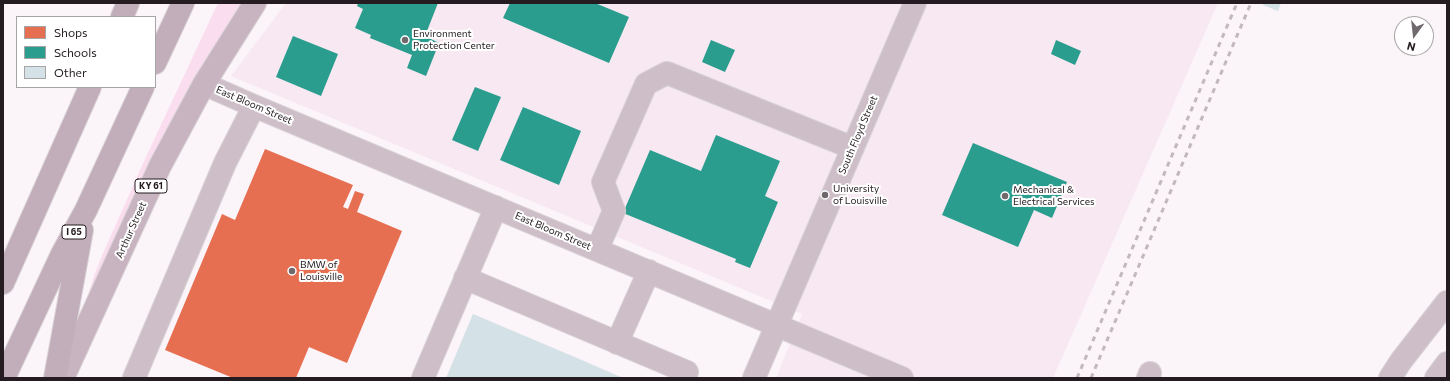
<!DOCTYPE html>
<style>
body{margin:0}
#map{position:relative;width:1450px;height:381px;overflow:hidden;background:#fbf4f8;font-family:Commissioner,sans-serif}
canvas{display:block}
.frame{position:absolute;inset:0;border:4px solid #241c20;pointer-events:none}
.legend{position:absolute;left:16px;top:16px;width:140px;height:72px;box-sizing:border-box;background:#fff;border:1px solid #a7a4a6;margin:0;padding:5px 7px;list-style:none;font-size:12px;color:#241c20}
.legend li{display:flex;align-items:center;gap:8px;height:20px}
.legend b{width:20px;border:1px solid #a7a4a6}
.north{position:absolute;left:1394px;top:16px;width:40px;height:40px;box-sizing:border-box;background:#fff;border:1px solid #a7a4a6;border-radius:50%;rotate:195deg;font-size:11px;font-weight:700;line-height:16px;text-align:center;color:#241c20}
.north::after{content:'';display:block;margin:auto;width:14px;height:18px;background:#6f686c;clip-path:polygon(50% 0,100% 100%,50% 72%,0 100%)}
</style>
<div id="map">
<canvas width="1450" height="381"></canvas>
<div class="frame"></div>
<ul class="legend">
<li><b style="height:11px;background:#e76f51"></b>Shops</li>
<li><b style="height:11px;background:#2a9d8f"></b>Schools</li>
<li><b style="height:11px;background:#d4e1e7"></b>Other</li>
</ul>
<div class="north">N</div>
</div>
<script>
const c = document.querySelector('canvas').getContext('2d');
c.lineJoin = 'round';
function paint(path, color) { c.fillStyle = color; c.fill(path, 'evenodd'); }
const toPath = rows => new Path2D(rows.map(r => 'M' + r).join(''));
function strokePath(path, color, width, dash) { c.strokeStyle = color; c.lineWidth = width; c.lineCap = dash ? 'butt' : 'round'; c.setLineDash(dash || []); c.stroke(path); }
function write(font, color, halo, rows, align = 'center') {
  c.font = font + ' Commissioner,sans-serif'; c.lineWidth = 4; c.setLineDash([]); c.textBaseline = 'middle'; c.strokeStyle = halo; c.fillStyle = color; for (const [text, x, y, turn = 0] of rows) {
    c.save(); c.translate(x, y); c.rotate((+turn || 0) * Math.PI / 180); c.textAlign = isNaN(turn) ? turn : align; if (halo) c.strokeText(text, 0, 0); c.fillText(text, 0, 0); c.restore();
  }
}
const built = toPath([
 [286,3,1218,3,1053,378,776,378,802,314,231,76]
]);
const green = toPath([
 [218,3,242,3,198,74,157,147,79,323,95,273,104,251,146,157]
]);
const shops = toPath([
 [265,149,353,185,343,207,348,209,355,191,364,194,357,212,402,231,347,363,309,347,296,378,233,378,165,350,222,214,235,220]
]);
const schools = toPath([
 [358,3,438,3,425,36,439,43,426,76,407,68,412,55,370,38,371,35,355,28,363,9,357,6],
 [510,3,595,3,629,17,609,63,503,18],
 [293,36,338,54,321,96,276,77],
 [711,40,735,50,725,72,702,62],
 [1056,40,1081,51,1075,65,1051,54],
 [475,87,501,97,478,151,452,140],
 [523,107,581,131,559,185,500,160],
 [716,135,780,161,765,196,778,202,750,268,735,262,736,259,623,213,650,150,701,171],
 [973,143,1067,182,1052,218,1034,210,1018,247,942,215]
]);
const building = toPath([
 [1264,3,1281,3,1278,11,1263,5],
 [473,314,577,358,623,378,446,378]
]);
const minor = toPath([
 [204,84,254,106,902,378],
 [597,250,614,211,603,182,646,84,667,73,853,148],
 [465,278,687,372],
 [617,343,649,271],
 [134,378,225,163,254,106],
 [423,378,496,207],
 [754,378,915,3],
 [1148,378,1150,373],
 [1390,378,1401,361,1447,302],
 [1436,378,1447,363]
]);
const major = toPath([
 [63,378,160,166,204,84,255,3]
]);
const highway = toPath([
 [122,17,128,3],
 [155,63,183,3],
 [3,283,90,87],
 [4,378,62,254,86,210,143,87],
 [55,378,82,230]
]);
const rail = toPath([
 [1077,378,1237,3],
 [1091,378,1251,3]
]);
const markers = [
 [405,40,4,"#6f686c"],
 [825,195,4,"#6f686c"],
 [1005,196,4,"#6f686c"],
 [292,271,4,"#6f686c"]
];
const shields = [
 [151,186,32],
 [74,232,24]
];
const shieldNames = [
 ["KY 61",151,186],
 ["I 65",74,232]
];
const poiNames = [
 ["Environment",413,34],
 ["Protection Center",413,46],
 ["University",833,189],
 ["of Louisville",833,201],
 ["Mechanical &",1013,190],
 ["Electrical Services",1013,202],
 ["BMW of",300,265],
 ["Louisville",300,277]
];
const streetNames = [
 ["East Bloom Street",254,105,23],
 ["South Floyd Street",858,135,-67],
 ["Arthur Street",131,230,-66],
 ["East Bloom Street",553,231,23]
];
paint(built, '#f8e8f1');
paint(green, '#faddee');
paint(shops, '#e76f51');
paint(schools, '#2a9d8f');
paint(building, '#d4e1e7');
strokePath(minor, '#d8d2d5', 24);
strokePath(major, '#d8d2d5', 24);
strokePath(highway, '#d8d2d5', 24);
strokePath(minor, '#cebec7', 22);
strokePath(major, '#c8b3c0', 22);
strokePath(highway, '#c2adba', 22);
strokePath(rail, '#c2b8bd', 3, [5, 5]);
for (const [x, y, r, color] of markers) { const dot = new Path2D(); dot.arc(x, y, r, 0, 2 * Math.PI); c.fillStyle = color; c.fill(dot); strokePath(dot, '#fff', 1.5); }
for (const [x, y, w] of shields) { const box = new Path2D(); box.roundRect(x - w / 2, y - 7, w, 14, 3); c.fillStyle = '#fff'; c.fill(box); strokePath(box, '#241c20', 1); }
write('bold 9px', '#241c20', null, shieldNames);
write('10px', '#241c20', '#fff', poiNames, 'left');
write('10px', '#241c20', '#fff', streetNames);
</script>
